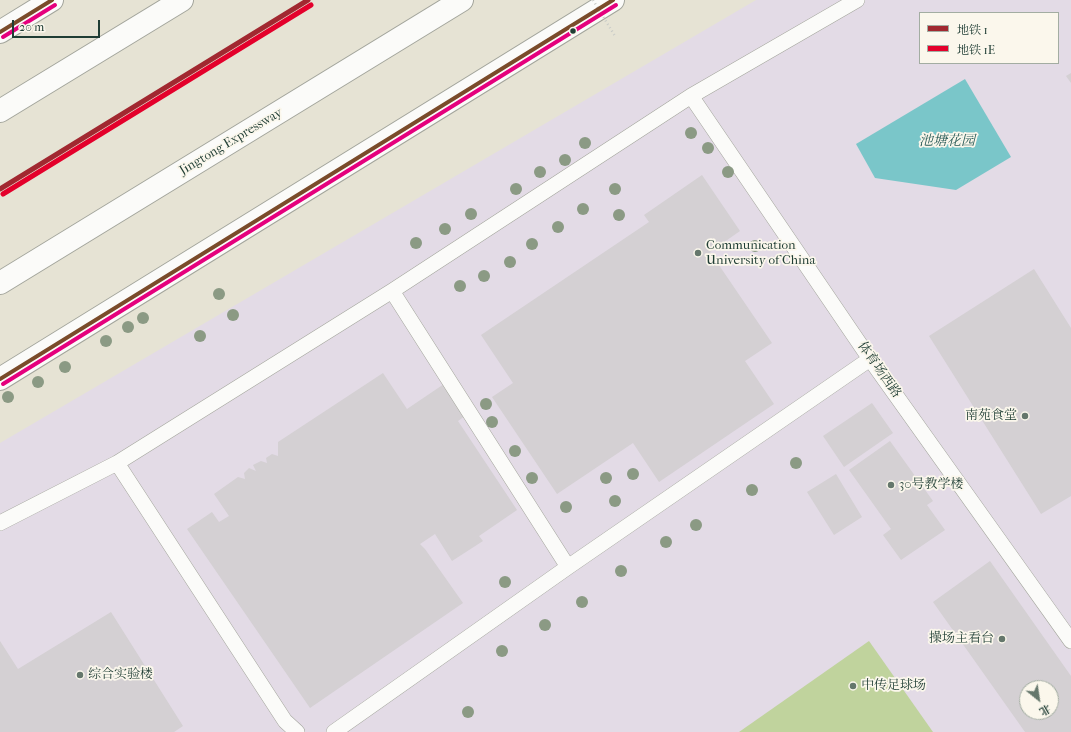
<!DOCTYPE html>
<meta charset="utf-8">
<style>
body{margin:0}
#map{position:relative;width:1071px;height:732px;overflow:hidden;background:#e6e3d4;font-family:"IM FELL French Canon","Noto Serif SC",serif}
canvas{display:block}
.legend{position:absolute;left:919px;top:12px;width:140px;height:52px;box-sizing:border-box;background:#fbf7ec;border:1px solid #a3ada2;margin:0;padding:5px 7px;list-style:none;font-size:12px;color:#1f3d34}
.legend li{display:flex;align-items:center;gap:8px;height:20px}
.legend b{width:20px;border:1px solid #a3ada2}
.north{position:absolute;left:1019px;top:680px;width:40px;height:40px;box-sizing:border-box;background:#fbf7ec;border:1px solid #a3ada2;border-radius:50%;rotate:150deg;font-size:11px;font-weight:700;line-height:16px;text-align:center;color:#1f3d34}
.north::after{content:'';display:block;margin:auto;width:14px;height:18px;background:#65776c;clip-path:polygon(50% 0,100% 100%,50% 72%,0 100%)}
.scale{position:absolute;left:12px;top:20px;width:88px;height:18px;box-sizing:border-box;border:2px solid #1f3d34;border-top:0;padding-left:5px;font-size:12px;line-height:14px;white-space:nowrap;color:#1f3d34;-webkit-text-stroke:3px #fbf7ec;paint-order:stroke}
</style>
<div id="map">
<canvas width="1071" height="732"></canvas>
<ul class="legend">
<li><b style="height:5px;background:#a12830"></b>地铁 1</li>
<li><b style="height:5px;background:#e4002b"></b>地铁 1E</li>
</ul>
<div class="north">北</div>
<div class="scale">20 m</div>
</div>
<script>
const c = document.querySelector('canvas').getContext('2d');
c.lineJoin = 'round';
function paint(path, color) { c.fillStyle = color; c.fill(path, 'evenodd'); }
const toPath = rows => new Path2D(rows.map(r => 'M' + r).join(''));
function strokePath(path, color, width, dash) { c.strokeStyle = color; c.lineWidth = width; c.lineCap = dash ? 'butt' : 'round'; c.setLineDash(dash || []); c.stroke(path); }
function write(font, color, halo, rows, align = 'center') {
  c.font = font + ' "IM FELL French Canon","Noto Serif SC",serif'; c.lineWidth = 3.5; c.setLineDash([]); c.textBaseline = 'middle'; c.strokeStyle = halo; c.fillStyle = color; for (const [text, x, y, turn = 0] of rows) {
    c.save(); c.translate(x, y); c.rotate((+turn || 0) * Math.PI / 180); c.textAlign = isNaN(turn) ? turn : align; if (halo) c.strokeText(text, 0, 0); c.fillText(text, 0, 0); c.restore();
  }
}
const built = toPath([
 [756,0,1071,0,1071,732,0,732,0,443],
 [920,13,1058,13,1058,63,920,63],
 [1027,688,1051,688,1051,712,1027,712]
]);
const green = toPath([
 [869,641,933,732,739,732]
]);
const water = toPath([
 [965,79,1011,157,956,190,875,178,856,144]
]);
const building = toPath([
 [1071,73,1071,83,1066,76],
 [702,175,740,231,710,252,772,343,745,361,774,404,659,482,633,443,557,494,492,397,513,383,481,335,649,222,644,215],
 [1034,269,1071,328,1071,496,1041,514,929,336],
 [383,373,407,409,444,384,465,416,458,421,517,510,479,536,483,541,452,561,435,534,420,544,425,549,463,603,310,708,187,529,212,512,219,522,229,516,214,494,238,477,245,479,244,473,249,468,256,471,253,465,261,461,267,463,266,458,272,454,278,456,278,442],
 [872,403,893,433,844,467,823,436],
 [890,441,933,501,927,505,945,530,901,560,883,535,891,529,849,470],
 [836,474,862,517,834,535,807,492],
 [990,561,1071,676,1071,732,1025,732,933,602],
 [1027,688,1051,688,1051,712,1027,712],
 [111,612,183,726,174,732,0,732,0,641,18,669]
]);
const lane = toPath([
 [691,96,870,359,1071,641],
 [392,291,568,567],
 [117,463,285,721,297,732],
 [0,523,117,463,392,291,691,96,857,0],
 [334,732,568,567,870,359]
]);
const secondary = toPath([
 [0,32,52,0],
 [0,379,613,0]
]);
const highway = toPath([
 [0,111,182,0],
 [0,283,462,0]
]);
const pathBridge = toPath([
 [593,0,615,36]
]);
const bus1 = toPath([
 [0,32,52,0],
 [0,379,613,0]
]);
const bus2 = toPath([
 [3,37,55,5],
 [3,384,616,5]
]);
const metro1 = toPath([
 [0,189,308,0]
]);
const metro2 = toPath([
 [3,194,311,5]
]);
const trees = [
 [691,133],
 [585,143],
 [708,148],
 [565,160],
 [540,172],
 [728,172],
 [516,189],
 [615,189],
 [583,209],
 [471,214],
 [619,215],
 [558,227],
 [445,229],
 [416,243],
 [532,244],
 [755,246],
 [510,262],
 [484,276],
 [460,286],
 [219,294],
 [233,315],
 [143,318],
 [128,327],
 [200,336],
 [106,341],
 [65,367],
 [38,382],
 [8,397],
 [486,404],
 [492,422],
 [515,451],
 [796,463],
 [633,474],
 [532,478],
 [606,478],
 [752,490],
 [615,501],
 [566,507],
 [696,525],
 [666,542],
 [621,571],
 [505,582],
 [582,602],
 [545,625],
 [502,651],
 [468,712]
];
const markers = [
 [573,31,3.5,"#1f3d34"],
 [698,253,4,"#65776c"],
 [1025,416,4,"#65776c"],
 [891,485,4,"#65776c"],
 [1002,639,4,"#65776c"],
 [80,675,4,"#65776c"],
 [853,686,4,"#65776c"]
];
const streetNames = [
 ["Jingtong Expressway",231,142,-31],
 ["体育场西路",879,370,55]
];
const poiNames = [
 ["Communication",706,246],
 ["University of China",706,261],
 ["南苑食堂",1017,416,"right"],
 ["30号教学楼",899,485],
 ["操场主看台",994,639,"right"],
 ["综合实验楼",88,675],
 ["中传足球场",861,686]
];
const waterNames = [
 ["池塘花园",947,142]
];
paint(built, '#e3dbe6');
paint(green, '#c0d39d');
paint(water, '#7ac6c9');
paint(building, '#d4d0d3');
strokePath(lane, '#a3a59c', 16);
strokePath(secondary, '#a3a59c', 24);
strokePath(highway, '#a3a59c', 24);
strokePath(lane, '#fbfbf9', 15);
strokePath(secondary, '#fbfbf9', 22);
strokePath(highway, '#fbfbf9', 22);
strokePath(pathBridge, '#c9cbc7', 2.5, [1, 3]);
strokePath(bus1, '#7a4b2a', 4);
strokePath(bus2, '#e5007d', 4);
strokePath(metro1, '#a12830', 5);
strokePath(metro2, '#e4002b', 5);
c.fillStyle = '#8b9a84';
for (const [x, y] of trees) { c.beginPath(); c.arc(x, y, 6, 0, 2 * Math.PI); c.fill(); }
for (const [x, y, r, color] of markers) { const dot = new Path2D(); dot.arc(x, y, r, 0, 2 * Math.PI); c.fillStyle = color; c.fill(dot); strokePath(dot, '#fbf7ec', 1.5); }
write('13px', '#1f3d34', '#fbf7ec', streetNames);
write('13px', '#1f3d34', '#fbf7ec', poiNames, 'left');
write('italic 14px', '#2a5c58', '#fbf7ec', waterNames);
</script>
